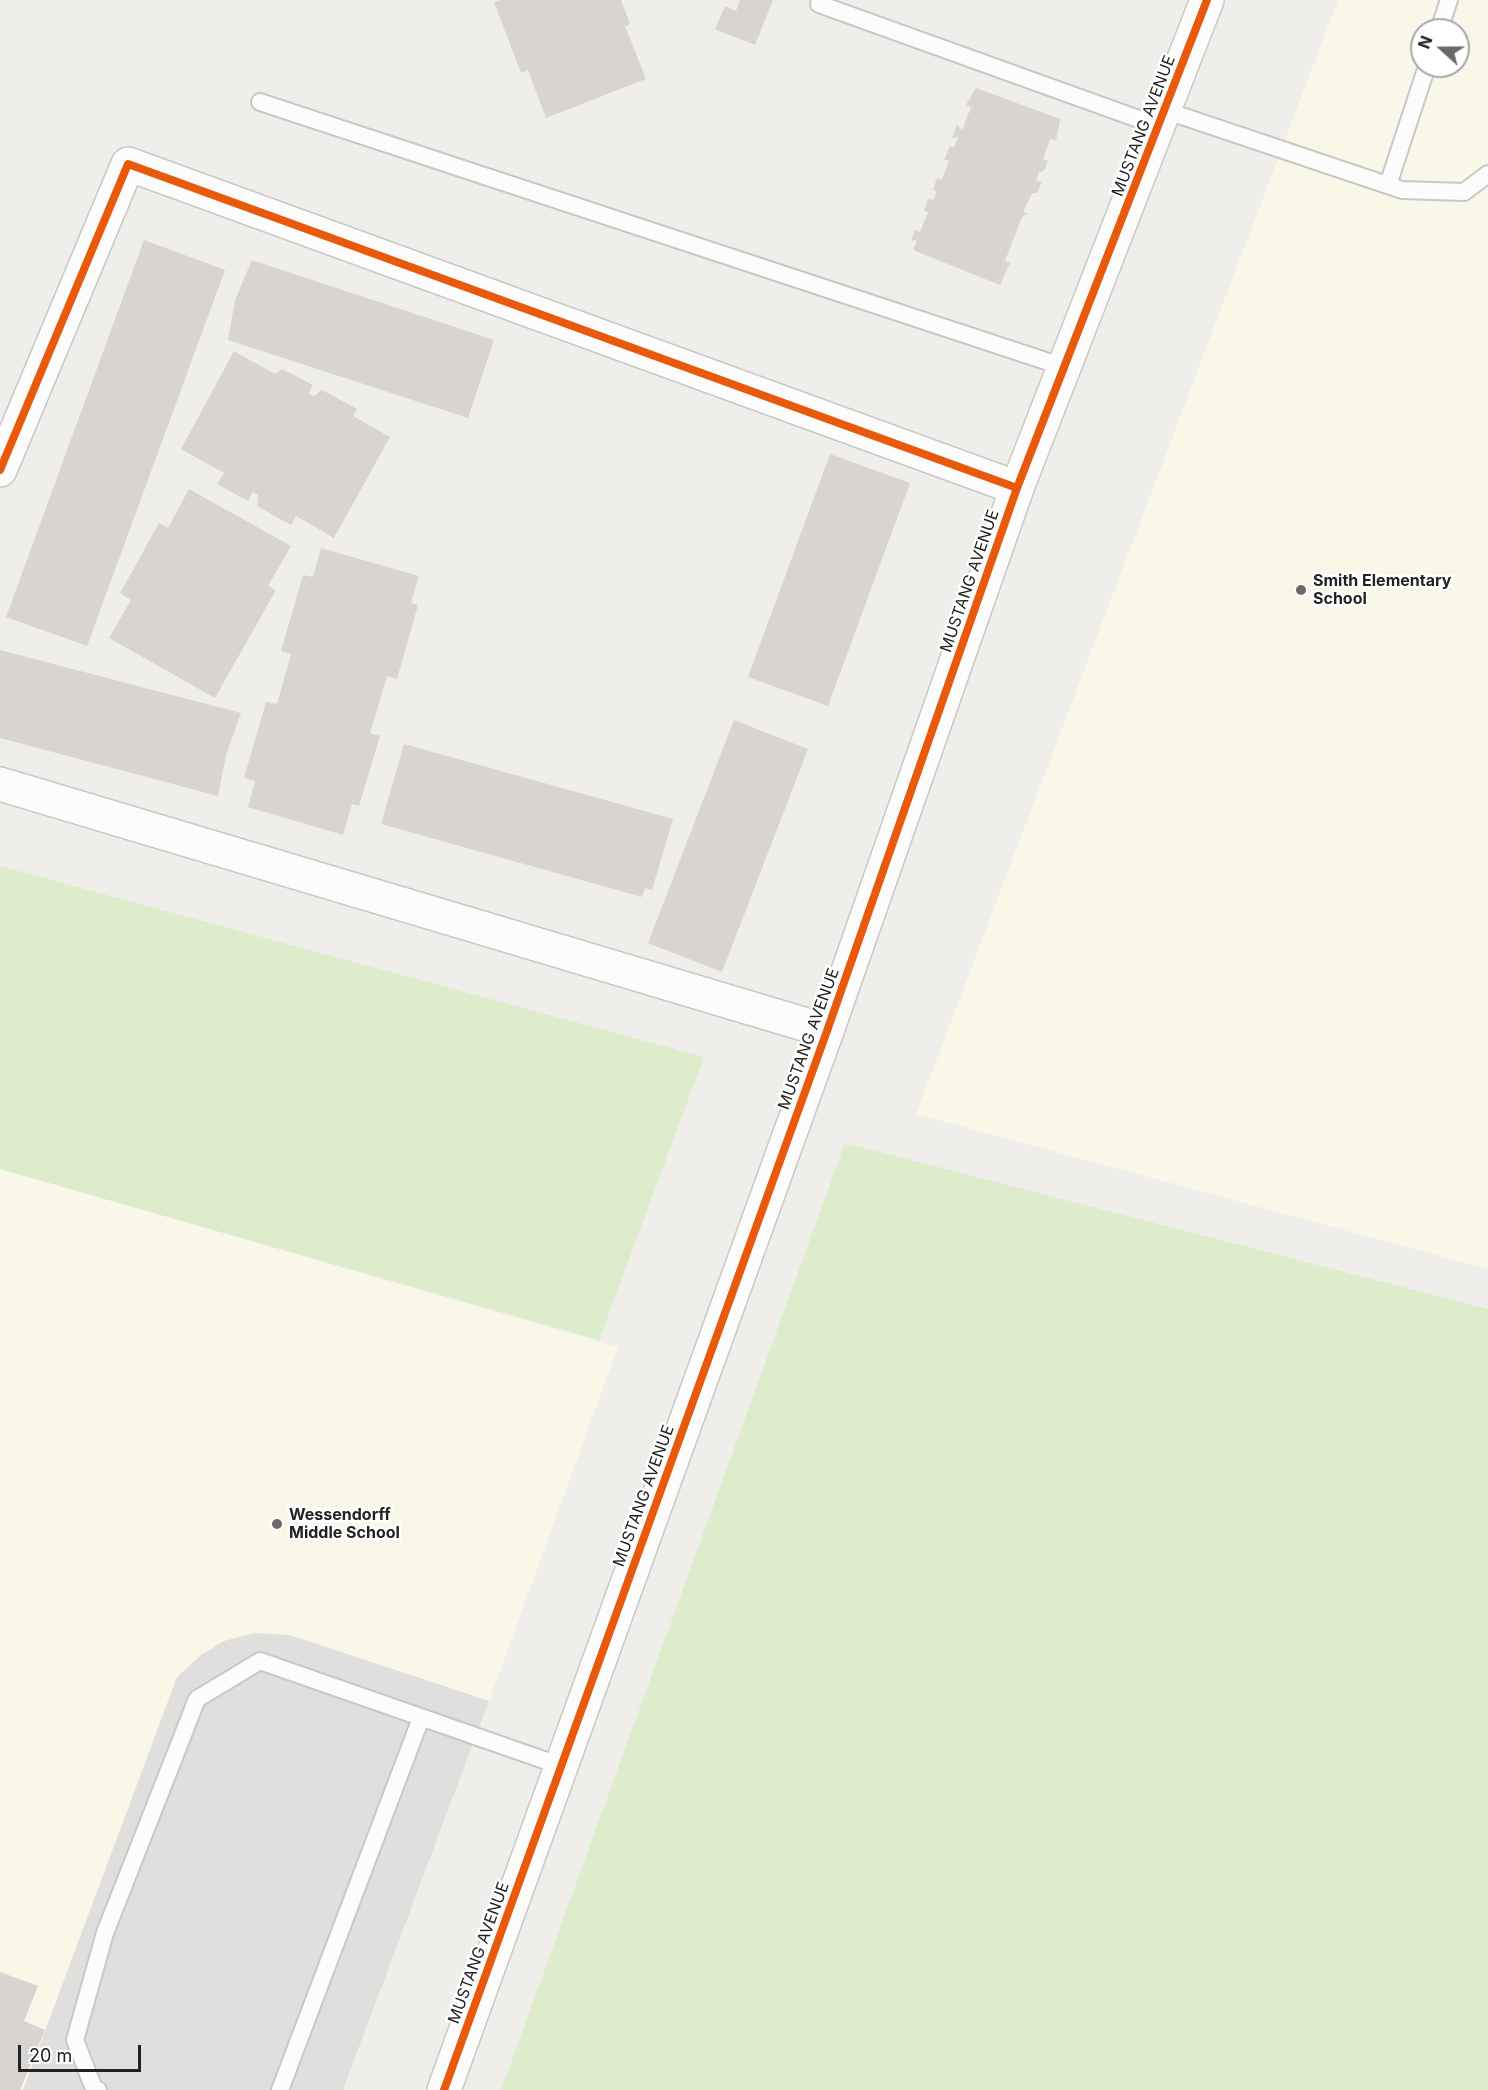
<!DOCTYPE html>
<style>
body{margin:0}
#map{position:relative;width:1488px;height:2090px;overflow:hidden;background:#f0eeeb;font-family:Inter,sans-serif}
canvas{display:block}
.north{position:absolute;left:1410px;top:18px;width:60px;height:60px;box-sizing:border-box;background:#fff;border:2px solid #a7a7a7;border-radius:50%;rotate:291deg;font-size:16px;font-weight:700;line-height:24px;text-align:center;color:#222}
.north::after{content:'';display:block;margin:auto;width:21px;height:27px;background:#6a6968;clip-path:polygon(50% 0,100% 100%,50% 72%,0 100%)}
.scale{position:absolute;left:18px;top:2045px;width:123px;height:27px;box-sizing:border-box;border:3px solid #222;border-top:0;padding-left:8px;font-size:18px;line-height:21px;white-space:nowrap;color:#222;-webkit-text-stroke:4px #fff;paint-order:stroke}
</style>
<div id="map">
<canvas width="1488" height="2090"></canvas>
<div class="north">N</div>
<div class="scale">20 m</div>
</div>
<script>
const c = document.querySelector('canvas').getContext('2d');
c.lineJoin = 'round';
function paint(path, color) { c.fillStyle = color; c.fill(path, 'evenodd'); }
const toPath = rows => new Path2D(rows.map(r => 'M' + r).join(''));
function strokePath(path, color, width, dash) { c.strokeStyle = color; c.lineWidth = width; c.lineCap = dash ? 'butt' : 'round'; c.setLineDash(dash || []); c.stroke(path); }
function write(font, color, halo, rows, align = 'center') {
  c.font = font + ' Inter,sans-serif'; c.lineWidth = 5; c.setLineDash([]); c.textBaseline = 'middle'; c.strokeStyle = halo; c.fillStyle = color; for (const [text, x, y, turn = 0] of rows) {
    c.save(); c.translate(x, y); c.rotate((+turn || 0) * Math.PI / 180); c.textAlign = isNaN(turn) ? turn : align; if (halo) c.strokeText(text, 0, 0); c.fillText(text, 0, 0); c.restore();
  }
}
const education = toPath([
 [1338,0,1488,0,1488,1269,916,1114],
 [1422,30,1458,30,1458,66,1422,66],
 [0,1169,618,1347,489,1701,343,2090,0,2090]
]);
const grass = toPath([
 [0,866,704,1057,599,1340,0,1169],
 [845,1143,1488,1309,1488,2090,501,2090]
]);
const parking = toPath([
 [254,1633,290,1635,489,1701,343,2090,23,2090,177,1677,201,1655,224,1641]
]);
const building = toPath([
 [501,0,621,0,630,24,625,26,646,79,546,118,528,70,521,73,494,2],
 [740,0,773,0,755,45,715,29,725,6,736,11],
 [976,88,1060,119,1056,141,1050,139,1043,159,1048,161,1044,171,1039,172,1036,181,1042,182,1037,193,1032,193,1023,212,1028,214,1022,217,1005,261,1010,263,1000,285,913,250,917,240,911,241,915,230,920,232,928,212,924,211,928,199,933,200,937,191,933,190,937,178,942,180,949,160,944,160,950,146,954,148,958,137,952,138,957,125,962,130,971,107,966,105],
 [144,240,225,270,87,646,6,617],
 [252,260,494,340,468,418,228,340,235,300],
 [234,351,275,374,282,369,313,385,308,394,314,396,322,390,357,409,353,416,390,437,334,538,296,516,291,525,257,506,258,495,253,492,248,501,217,484,224,473,181,449],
 [830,454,910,483,828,706,748,677],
 [189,489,291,546,268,586,276,590,215,698,109,638,131,600,120,593,159,523,168,528],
 [321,548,419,576,411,603,418,605,397,679,387,676,370,733,380,736,359,806,352,804,343,835,248,807,255,781,244,778,266,702,277,704,291,654,281,651,303,575,313,577],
 [0,650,241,713,226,755,218,796,0,738],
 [734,720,808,749,722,972,648,943],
 [404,744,673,819,652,890,645,888,642,897,381,824],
 [0,1972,38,1986,24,2021,45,2030,20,2090,0,2090]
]);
const service = toPath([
 [819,4,1158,126],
 [1439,30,1449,0],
 [260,102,1064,367],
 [1164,110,1402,190,1464,192,1488,174],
 [1388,185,1427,66],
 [98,2090,94,2089,75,2040,105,1933,197,1699,260,1661,561,1766],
 [280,2090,421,1718]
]);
const minor = toPath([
 [0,470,128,164,1017,488],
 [0,784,827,1031]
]);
const tertiary = toPath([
 [444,2090,827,1031,1017,488,1207,0]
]);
const cycleway = toPath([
 [0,470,128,164,1017,488],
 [444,2090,827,1031,1017,488,1207,0]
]);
const markers = [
 [1301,590,6,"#6a6968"],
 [277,1524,6,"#6a6968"]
];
const streetNames = [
 ["MUSTANG AVENUE",1144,126,-69],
 ["MUSTANG AVENUE",970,581,-71],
 ["MUSTANG AVENUE",809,1039,-70],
 ["MUSTANG AVENUE",644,1496,-70],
 ["MUSTANG AVENUE",479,1953,-70]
];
const poiNames = [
 ["Smith Elementary",1313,581],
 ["School",1313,599],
 ["Wessendorff",289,1515],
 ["Middle School",289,1533]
];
paint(education, '#f8f7e8');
paint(grass, '#ddeccb');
paint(parking, '#e0dfde');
paint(building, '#d7d4d2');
strokePath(service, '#c9c8c7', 20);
strokePath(minor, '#c9c8c7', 36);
strokePath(tertiary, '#c9c8c7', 36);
strokePath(service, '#fdfcfc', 16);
strokePath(minor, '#fdfcfc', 33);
strokePath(tertiary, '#fdfcfc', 33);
strokePath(cycleway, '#e8590c', 8);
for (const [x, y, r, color] of markers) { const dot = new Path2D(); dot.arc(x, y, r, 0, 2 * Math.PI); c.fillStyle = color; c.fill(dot); strokePath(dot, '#fff', 2); }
write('16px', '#222', '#fff', streetNames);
write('bold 16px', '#222', '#fff', poiNames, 'left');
</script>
